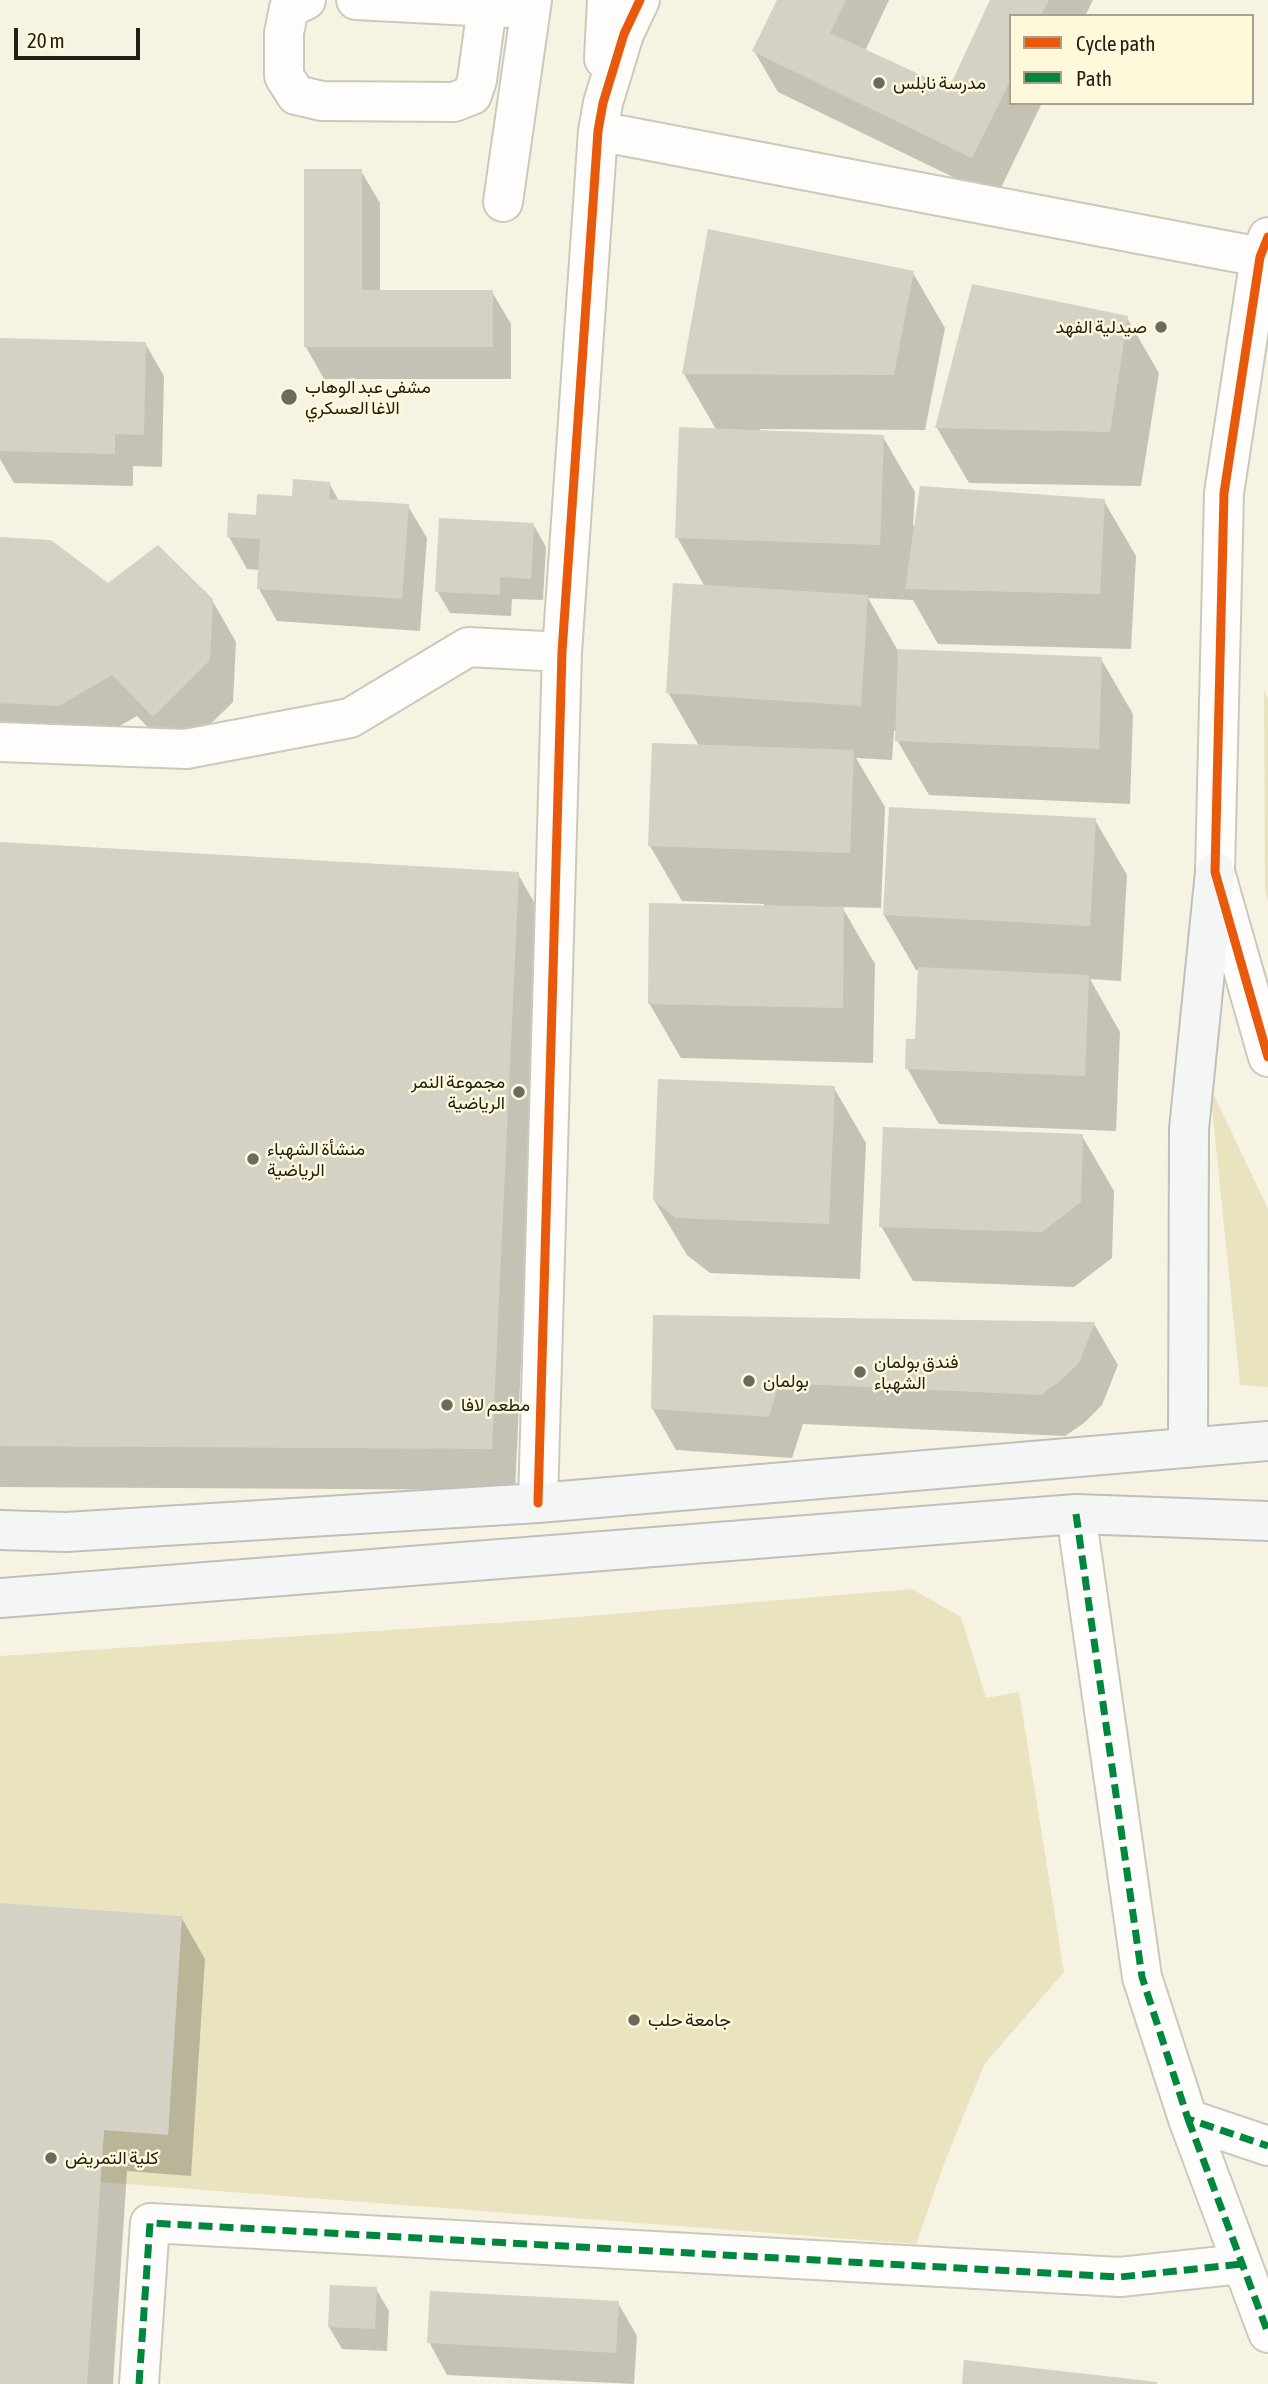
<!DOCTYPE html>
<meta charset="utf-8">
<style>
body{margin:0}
#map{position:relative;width:1268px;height:2384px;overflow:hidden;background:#f6f3e3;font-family:"Asap Condensed",sans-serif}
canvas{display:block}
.legend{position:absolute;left:1009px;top:14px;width:245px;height:91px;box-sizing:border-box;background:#fef9db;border:2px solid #a6a28c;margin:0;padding:9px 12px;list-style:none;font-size:21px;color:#222015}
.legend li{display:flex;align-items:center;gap:14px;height:35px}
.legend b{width:35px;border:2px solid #a6a28c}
.scale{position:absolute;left:14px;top:28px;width:126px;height:32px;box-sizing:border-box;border:4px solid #222015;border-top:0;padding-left:9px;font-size:21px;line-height:24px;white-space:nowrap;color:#222015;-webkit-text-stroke:5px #fef9db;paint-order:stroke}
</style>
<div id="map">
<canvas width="1268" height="2384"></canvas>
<ul class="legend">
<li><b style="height:9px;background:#e8590c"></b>Cycle path</li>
<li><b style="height:9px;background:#00873e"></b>Path</li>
</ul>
<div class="scale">20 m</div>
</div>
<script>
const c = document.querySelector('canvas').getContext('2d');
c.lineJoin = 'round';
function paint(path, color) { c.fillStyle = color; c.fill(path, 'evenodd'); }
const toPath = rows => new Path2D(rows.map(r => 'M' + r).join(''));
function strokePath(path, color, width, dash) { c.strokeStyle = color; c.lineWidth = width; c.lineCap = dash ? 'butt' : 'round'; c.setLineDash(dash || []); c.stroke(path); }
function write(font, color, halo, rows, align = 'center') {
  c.font = font + ' "Asap Condensed",Vazirmatn,sans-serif'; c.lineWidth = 5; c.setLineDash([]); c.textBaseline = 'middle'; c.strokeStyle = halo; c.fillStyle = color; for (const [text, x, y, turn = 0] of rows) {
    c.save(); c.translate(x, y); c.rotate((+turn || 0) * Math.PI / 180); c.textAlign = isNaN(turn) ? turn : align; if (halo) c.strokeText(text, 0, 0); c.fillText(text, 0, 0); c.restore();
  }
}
const green = toPath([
 [1264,690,1268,699,1268,901,1265,890],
 [1210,1087,1268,1209,1268,1387,1240,1385],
 [912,1589,961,1617,986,1698,1019,1692,1064,1972,984,2065,944,2164,916,2244,100,2182,104,2130,168,2134,182,1916,0,1903,0,1656,554,1619]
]);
const shadow = toPath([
 [778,0,889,0,865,51,950,90,992,0,1093,0,1085,16,1011,16,1011,103,1042,103,996,198,778,92,754,51],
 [361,171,380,203,380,292,492,292,511,324,511,379,324,379,306,347],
 [913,273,945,328,925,430,760,429,760,432,883,437,915,492,913,526,1104,501,1136,556,1131,649,938,644,913,600,868,598,898,651,1101,659,1133,714,1130,804,929,795,897,740,897,731,894,731,892,760,856,758,885,807,881,908,842,907,875,964,873,1063,681,1058,649,1003,764,907,764,904,682,901,650,846,699,746,668,692,705,587,677,537,717,431,684,374],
 [974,286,1127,318,1159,373,1141,486,969,483,937,428],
 [0,340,145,343,164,376,162,467,133,466,133,486,14,483,0,459],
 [329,483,339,501,408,506,427,538,420,631,277,621,259,589,260,570,247,569,229,537,257,516],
 [533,524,546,547,543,600,512,599,511,616,450,613,437,591],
 [0,538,108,585,212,600,236,642,233,702,177,757,137,716,84,747,0,742],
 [1095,820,1127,875,1121,981,1090,979,1120,1032,1116,1131,939,1124,907,1068,917,1041,920,970,916,970,884,915],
 [0,844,518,874,542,916,515,1490,0,1487],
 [834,1088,866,1143,860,1279,710,1273,687,1255,654,1200],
 [1082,1136,1114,1191,1112,1258,1074,1287,913,1281,881,1226],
 [654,1316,1094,1324,1118,1365,1102,1405,1084,1423,1065,1436,803,1424,792,1458,676,1450,652,1408],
 [0,1905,181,1917,205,1959,191,2176,127,2171,113,2384,0,2384],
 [376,2289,389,2311,387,2351,342,2349,329,2327],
 [618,2303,637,2336,634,2384,447,2375,429,2342]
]);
const building = toPath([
 [777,0,846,0,830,33,949,88,990,0,1049,0,1041,16,1011,16,1011,79,972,158,752,51],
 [304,169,362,169,362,290,493,290,493,347,304,347],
 [708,229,914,271,894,375,682,374],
 [972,284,1128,316,1110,432,935,428],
 [0,338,146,342,144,435,115,434,115,454,0,451],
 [679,427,884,435,880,545,675,538],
 [293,479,330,482,329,499,409,504,402,599,257,589,260,539,227,537,228,513,256,515,257,494,292,496],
 [920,486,1105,499,1100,594,905,589],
 [439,518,534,523,531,579,500,577,500,595,435,592],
 [0,537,51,540,108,583,158,545,213,599,210,660,153,717,112,675,59,706,0,703],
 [673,583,868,595,861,706,666,693],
 [898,649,1102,657,1099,749,895,741],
 [652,743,854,750,850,853,648,846],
 [889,807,1096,818,1090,926,883,915],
 [0,842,519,872,492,1449,0,1446],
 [649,903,844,907,843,1008,648,1004],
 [918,967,1089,975,1085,1076,905,1069,906,1039,915,1039],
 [658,1079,835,1086,829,1224,676,1218,653,1200],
 [883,1127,1083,1134,1081,1202,1042,1232,879,1227],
 [653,1315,1095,1322,1079,1363,1060,1381,1041,1395,779,1383,769,1417,651,1409],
 [0,1903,182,1916,168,2135,104,2130,87,2384,0,2384],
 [330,2285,377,2287,375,2329,328,2327],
 [430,2291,619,2301,616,2353,427,2343],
 [964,2360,1157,2382,1157,2384,962,2384]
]);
const minor = toPath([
 [306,0,289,8,284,33,284,76,296,95,322,101,454,102,472,95,477,80,487,7],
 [356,0,511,8],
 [604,59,607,0],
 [598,131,1260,257],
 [503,202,532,0],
 [1268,237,1260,257,1224,493,1215,872,1268,1057],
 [0,742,186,749,350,718,468,647,562,652],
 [538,1503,562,652,598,131,603,103,624,34,640,0],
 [1076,1514,1142,1977,1188,2119,1268,2146],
 [1188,2119,1268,2333],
 [139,2384,150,2223,1120,2277,1241,2264]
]);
const major = toPath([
 [1188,1448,1189,1129,1215,872],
 [0,1530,66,1532,538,1503,1268,1441],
 [0,1598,1076,1514,1268,1521]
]);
const quiet = toPath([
 [1076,1514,1142,1977,1188,2119,1268,2146],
 [1188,2119,1268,2333],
 [139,2384,150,2223,1120,2277,1241,2264]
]);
const cycleway = toPath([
 [1268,237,1260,257,1224,493,1215,872,1268,1057],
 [538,1503,562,652,598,131,603,103,624,34,640,0]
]);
const markers = [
 [879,83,7,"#6c6a5d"],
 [1161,327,7,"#6c6a5d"],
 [289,397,9,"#6c6a5d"],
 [519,1092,7,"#6c6a5d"],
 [253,1159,7,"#6c6a5d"],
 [860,1372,7,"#6c6a5d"],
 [749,1381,7,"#6c6a5d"],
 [447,1405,7,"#6c6a5d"],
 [634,2020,7,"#6c6a5d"],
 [51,2158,7,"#6c6a5d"]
];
const poiNames = [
 ["مدرسة نابلس",893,83],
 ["صيدلية الفهد",1147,327,"right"],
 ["مشفى عبد الوهاب",305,387],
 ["الاغا العسكري",305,408],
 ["مجموعة النمر",505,1082,"right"],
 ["الرياضية",505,1103,"right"],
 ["منشأة الشهباء",267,1149],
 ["الرياضية",267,1170],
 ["فندق بولمان",874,1362],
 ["الشهباء",874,1383],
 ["بولمان",763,1381],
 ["مطعم لافا",461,1405],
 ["جامعة حلب",648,2020],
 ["كلية التمريض",65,2158]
];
paint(green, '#e9e3c0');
paint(shadow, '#0003');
paint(building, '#d4d1c5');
strokePath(minor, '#cbc9bc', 42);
strokePath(major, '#bfc0bc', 42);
strokePath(minor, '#fefdfb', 38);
strokePath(major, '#f4f6f5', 38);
strokePath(quiet, '#00873e', 7, [14, 7]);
strokePath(cycleway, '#e8590c', 9);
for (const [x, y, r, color] of markers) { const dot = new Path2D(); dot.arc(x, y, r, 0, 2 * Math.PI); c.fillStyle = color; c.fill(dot); strokePath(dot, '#fef9db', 2.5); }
write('18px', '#222015', '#fef9db', poiNames, 'left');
</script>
